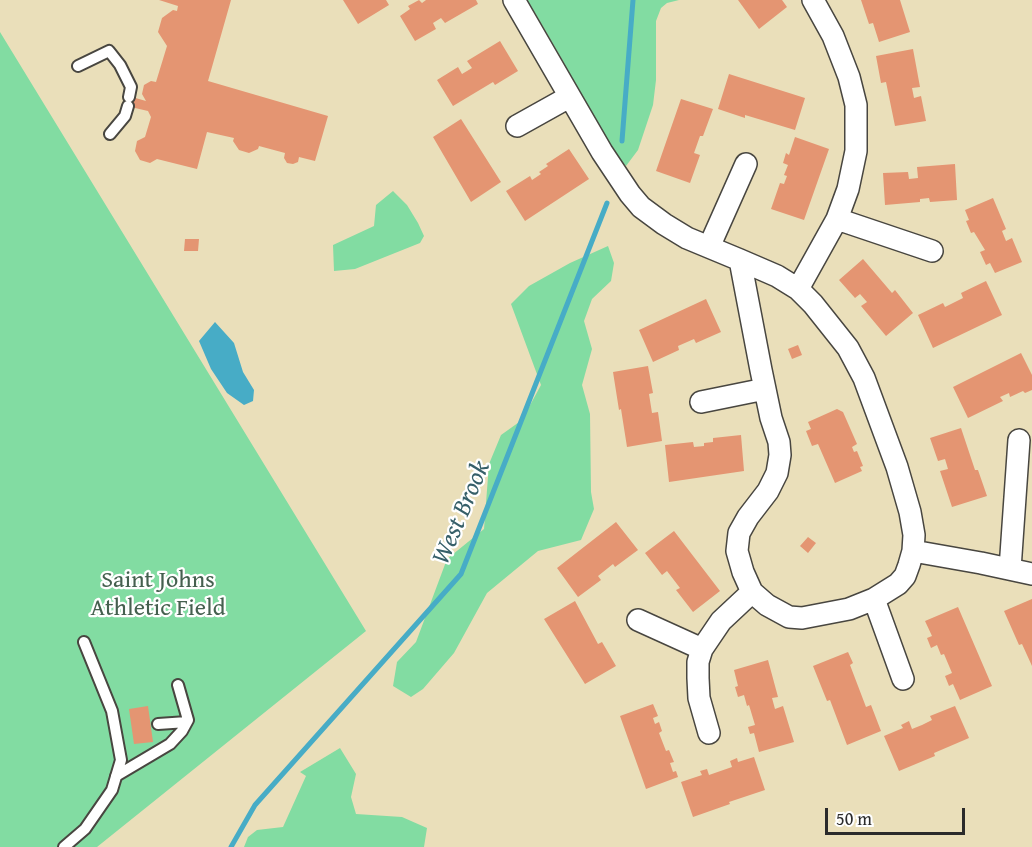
<!DOCTYPE html>
<style>
body{margin:0}
#map{position:relative;width:1032px;height:847px;overflow:hidden;background:#eadfba;font-family:"Gentium Book Plus",serif}
canvas{display:block}
.scale{position:absolute;left:825px;top:808px;width:140px;height:27px;box-sizing:border-box;border:3px solid #2b2b2b;border-top:0;padding-left:8px;font-size:18px;line-height:21px;white-space:nowrap;color:#2b2b2b;-webkit-text-stroke:4px #fff;paint-order:stroke}
</style>
<div id="map">
<canvas width="1032" height="847"></canvas>
<div class="scale">50 m</div>
</div>
<script>
const c = document.querySelector('canvas').getContext('2d');
c.lineJoin = 'round';
function paint(path, color) { c.fillStyle = color; c.fill(path, 'evenodd'); }
const toPath = rows => new Path2D(rows.map(r => 'M' + r).join(''));
function strokePath(path, color, width, dash) { c.strokeStyle = color; c.lineWidth = width; c.lineCap = dash ? 'butt' : 'round'; c.setLineDash(dash || []); c.stroke(path); }
function write(font, color, halo, rows, align = 'center') {
  c.font = font + ' "Gentium Book Plus",serif'; c.lineWidth = 4.5; c.setLineDash([]); c.textBaseline = 'middle'; c.strokeStyle = halo; c.fillStyle = color; for (const [text, x, y, turn = 0] of rows) {
    c.save(); c.translate(x, y); c.rotate((+turn || 0) * Math.PI / 180); c.textAlign = isNaN(turn) ? turn : align; if (halo) c.strokeText(text, 0, 0); c.fillText(text, 0, 0); c.restore();
  }
}
const green = toPath([
 [521,0,679,0,667,3,661,8,656,21,656,80,653,105,638,150,626,166,583,117,569,90,564,63,535,13],
 [0,32,366,631,97,847,0,847],
 [393,191,407,205,418,223,424,236,420,243,355,269,334,271,333,245,374,226,376,205],
 [608,246,614,263,611,281,592,299,584,321,592,349,582,385,590,414,591,492,594,509,581,540,538,551,487,593,454,653,423,689,411,697,393,686,397,662,416,642,447,559,484,529,489,464,501,435,522,420,541,385,511,304,529,286,570,263],
 [340,748,356,774,351,797,356,814,402,817,427,828,424,847,244,847,248,837,257,830,283,827,306,776,300,772]
]);
const water = toPath([
 [215,322,234,343,243,372,254,390,253,401,244,405,227,393,211,369,199,341]
]);
const stream = toPath([
 [622,141,633,0],
 [231,847,255,805,461,574,607,203]
]);
const building = toPath([
 [159,0,231,0,208,81,328,116,315,161,299,157,298,162,293,164,287,163,284,158,285,153,259,146,258,149,249,153,239,150,233,141,234,138,207,132,197,169,157,159,150,163,140,160,135,151,137,141,145,137,151,117,148,111,122,105,125,95,146,101,142,94,144,85,151,81,156,82,167,46,158,32,162,18,173,10,177,11,178,6],
 [343,0,386,0,389,5,358,24],
 [419,0,422,3,426,0,476,0,478,4,445,23,441,18,433,23,436,29,415,41,400,16,410,9,408,6],
 [738,0,782,0,787,7,759,29],
 [861,0,900,0,910,32,879,42,873,23,869,24],
 [500,41,518,71,495,85,493,82,453,106,437,80,458,67,462,74,472,68,467,61],
 [913,49,920,87,912,88,914,98,921,96,926,121,895,126,886,82,881,83,876,56],
 [729,74,805,98,795,130,745,115,745,118,718,109],
 [681,99,713,109,703,136,700,136,694,153,700,155,690,183,656,171],
 [461,119,501,182,471,202,433,137],
 [795,137,829,149,804,220,771,209,780,183,784,184,787,176,784,175,788,165,783,163,786,153,789,155],
 [569,149,589,179,525,221,506,191,530,176,532,180,541,174,539,172,548,166,546,164],
 [955,164,957,200,930,202,929,198,920,199,920,202,885,205,883,173,908,172,909,179,918,178,917,167],
 [993,198,1006,229,1002,231,1006,241,1012,238,1022,262,995,273,990,263,986,265,980,252,985,250,974,232,971,233,966,221,969,220,965,210],
 [185,239,199,239,198,251,184,251],
 [863,259,892,293,895,290,913,313,886,336,861,306,867,302,860,294,855,298,839,280],
 [986,281,1002,315,933,348,918,315,943,303,945,307,963,298,961,293],
 [706,299,721,332,696,343,694,339,678,346,679,350,653,362,639,330],
 [798,345,802,355,792,359,788,349],
 [1021,353,1032,375,1032,390,1025,393,1023,391,1010,397,1009,393,1000,397,1003,401,968,418,953,387],
 [648,366,653,393,649,394,652,413,658,412,662,441,627,447,621,409,619,410,613,372],
 [837,409,843,412,857,444,852,447,854,452,857,451,863,466,860,467,862,471,835,483,818,444,812,446,806,431,811,429,808,422],
 [961,428,975,470,978,470,987,496,952,507,940,471,948,469,945,459,938,461,930,438],
 [741,435,744,471,669,482,665,445,693,442,694,447,704,446,704,443,713,442,713,438],
 [616,522,638,550,615,567,613,564,598,576,601,580,578,597,557,568],
 [674,531,720,591,693,612,676,590,680,588,667,571,662,575,645,553],
 [808,537,816,543,808,553,800,546],
 [1032,599,1032,666,1022,644,1019,645,1004,611],
 [575,601,598,644,602,642,616,666,585,684,544,619],
 [958,607,992,686,960,700,953,684,949,686,945,676,952,673,944,654,941,655,937,645,931,648,927,638,932,636,925,621],
 [848,652,853,663,850,665,866,707,871,705,881,731,847,745,830,700,827,701,813,666],
 [768,660,778,697,772,698,775,709,783,706,794,742,759,752,754,733,750,734,748,727,755,725,749,705,747,706,744,695,738,697,735,687,738,686,734,670],
 [653,704,658,716,653,718,655,724,659,722,662,731,659,733,666,751,669,750,674,762,670,763,673,772,676,771,678,777,646,789,620,716],
 [148,706,153,742,134,744,129,709],
 [955,706,969,738,934,753,935,756,899,771,884,736,903,728,901,725,909,721,912,729,922,725,932,720,930,716],
 [754,757,765,790,729,802,730,804,693,817,681,782,702,775,700,771,707,769,709,775,732,767,730,761,737,758,738,762]
]);
const lane = toPath([
 [78,66,109,51,120,65,131,87,129,97],
 [110,134,125,116,128,106],
 [158,724,187,722],
 [116,776,170,744,182,731,188,720,178,685],
 [64,847,85,829,112,790,121,760,112,711,84,642]
]);
const street = toPath([
 [514,0,602,152,630,194,641,207,664,224,687,238,740,260,777,276,798,289,813,304,848,348,864,378,897,467,910,512,914,535,913,551,909,565,905,576,898,584,874,599,849,609,802,618,789,617,767,605,752,592,743,572,737,551,739,533,748,517,768,491,777,473,780,455,779,442,771,418,761,370,740,260],
 [517,126,569,97],
 [837,219,932,251],
 [709,247,746,164],
 [798,289,837,219,848,189,856,151,856,105,849,77,833,36,813,0],
 [701,402,765,389],
 [913,551,981,563,1032,574],
 [1010,569,1019,440],
 [874,599,903,679],
 [638,620,702,649,721,621,752,592],
 [702,649,698,662,698,678,699,698,709,733]
]);
const parkNames = [
 ["Saint Johns",158,581],
 ["Athletic Field",158,609]
];
const waterNames = [
 ["West Brook",462,513,-67]
];
paint(green, '#82dca2');
paint(water, '#47acc6');
strokePath(stream, '#47acc6', 5);
paint(building, '#e49572');
strokePath(lane, '#484640', 14);
strokePath(street, '#484640', 24);
strokePath(lane, '#fff', 10);
strokePath(street, '#fff', 21);
write('24px', '#45604f', '#fff', parkNames);
write('italic 26px', '#365f69', '#fff', waterNames);
</script>
